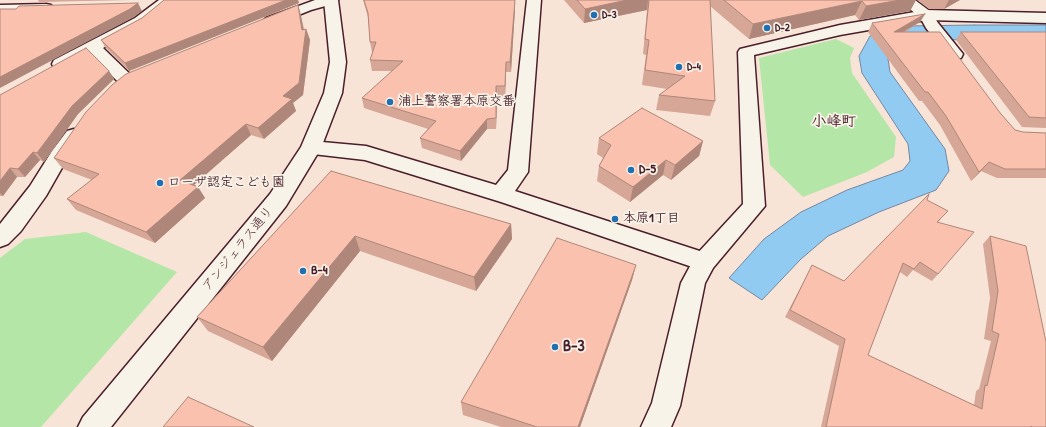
<!DOCTYPE html>
<meta charset="utf-8">
<style>
body{margin:0}
canvas{display:block;background:#f8e4d7}
</style>
<canvas width="1046" height="427"></canvas>
<script>
const c = document.querySelector('canvas').getContext('2d');
c.lineJoin = 'round';
function paint(path, color) { c.fillStyle = color; c.fill(path, 'evenodd'); }
const toPath = rows => new Path2D(rows.map(r => 'M' + r).join(''));
function strokePath(path, color, width, dash) { c.strokeStyle = color; c.lineWidth = width; c.lineCap = dash ? 'butt' : 'round'; c.setLineDash(dash || []); c.stroke(path); }
function write(font, color, halo, rows, align = 'center') {
  c.font = font + ' "Patrick Hand","Klee One",sans-serif'; c.lineWidth = 3.5; c.setLineDash([]); c.textBaseline = 'middle'; c.strokeStyle = halo; c.fillStyle = color; for (const [text, x, y, turn = 0] of rows) {
    c.save(); c.translate(x, y); c.rotate((+turn || 0) * Math.PI / 180); c.textAlign = isNaN(turn) ? turn : align; if (halo) c.strokeText(text, 0, 0); c.fillText(text, 0, 0); c.restore();
  }
}
const green = toPath([
 [836,39,854,48,850,58,852,73,896,137,894,157,867,172,803,197,770,165,759,58],
 [86,232,177,272,41,427,0,427,0,258,25,239]
]);
const water = toPath([
 [974,25,1046,25,1046,39,930,40,892,51,888,59,890,72,945,149,949,171,936,190,879,212,828,236,801,259,762,300,729,278,764,239,801,212,847,190,903,170,910,161,908,144,862,73,859,56,870,36,879,32,908,26,974,25]
]);
const minor = toPath([
 [159,0,175,0,145,24,103,48,132,76,135,80,132,84,126,85,120,84,91,54,66,68,60,69,54,68,52,64,54,60,135,18,159,0],
 [315,0,338,0,336,3,311,10,271,26,266,24,263,21,266,18,315,0],
 [527,0,541,0,528,172,515,191,712,255,716,262,712,269,704,271,501,202,365,160,304,153,301,148,304,143,311,141,366,146,496,185,508,170,527,0],
 [898,0,915,0,931,12,938,23,963,54,961,58,955,59,949,58,926,28,920,17,898,0],
 [46,4,51,5,53,8,51,11,0,13,0,5,46,4],
 [74,129,81,131,84,135,67,159,46,196,21,231,8,244,0,247,0,224,30,186,52,151,67,131,74,129]
]);
const tertiary = toPath([
 [324,0,338,0,346,62,342,93,321,148,286,206,111,427,78,427,83,417,270,194,301,147,324,93,330,62,324,0],
 [926,10,1046,13,1046,23,926,20,840,35,754,55,765,206,713,268,705,283,680,406,671,427,641,427,652,403,681,283,696,255,743,204,738,52,740,49,840,25,926,10]
]);
const wall = toPath([
 [38,0,132,0,39,2],
 [164,0,298,0,299,3,129,71,105,47,101,40,142,18],
 [363,0,515,0,515,9,511,72,506,72,505,97,497,97,496,129,487,129,461,161,422,148,420,138,428,129,364,108,362,98,392,71,372,71,370,60,373,52,372,52,370,42,368,17],
 [564,0,916,0,910,11,859,20,855,15,749,39,710,6,715,101,710,116,656,110,659,95,667,89,642,85,646,55,643,54,647,10,584,23],
 [917,0,960,0,944,9,929,9],
 [298,5,301,16,304,29,306,29,310,40,303,95,293,103,296,111,264,139,251,135,194,185,198,187,205,198,155,243,76,210,67,199,92,180,63,169,54,158],
 [925,14,920,22,905,32,1001,114,1015,130,1023,132,1046,133,1046,178,997,178,981,171,971,181,940,125,922,101,919,101,868,32,872,23],
 [961,32,1046,32,1046,128,1022,127,956,40],
 [109,71,114,79,78,114,44,162,40,160,25,177,17,177,3,196,0,196,0,95],
 [599,138,703,141,699,156,671,180,663,175,630,202,597,181,599,166,603,158,597,154],
 [331,171,511,224,512,239,476,291,360,251,272,361,208,331,197,317],
 [927,200,941,219,938,222,938,274,932,281,913,270,907,277,900,272,868,355,974,405,976,391,979,389,991,341,984,339,990,298,983,244,990,236,1046,427,821,427,839,346,785,317,808,273,812,265,844,281],
 [636,265,632,280,580,427,501,427,463,415,461,402]
]);
const shadedWall = toPath([
 [286,0,298,0,299,3,129,71,125,63],
 [515,0,515,9,511,72,510,62],
 [627,0,648,0,647,10,584,23,585,9],
 [900,0,916,0,910,11,859,20,866,6],
 [949,0,960,0,944,9],
 [862,1,855,15,749,39,753,24],
 [138,3,142,11,134,17,0,88,0,77],
 [298,5,301,16,305,38,306,29,310,40,303,95,293,103,296,111,264,139,258,128,283,96],
 [925,14,920,22,889,40,894,32],
 [506,62,506,72,505,97,505,86],
 [109,71,114,79,78,114,44,162,37,153,72,106],
 [496,86,497,97,496,129],
 [487,119,487,129,461,161,460,151],
 [246,124,251,135,187,191,180,180],
 [703,141,699,156,671,180,675,165],
 [33,152,40,160,25,177,18,169],
 [666,160,663,175,630,202,633,187],
 [989,162,981,171,971,181,979,172],
 [10,168,17,177,3,196,0,193,0,181],
 [198,187,205,198,155,243,146,232],
 [511,224,512,239,476,291,474,277],
 [355,236,360,251,272,361,263,347],
 [636,265,632,280,580,427,578,427]
]);
const building = toPath([
 [164,0,286,0,125,63,101,40,142,18,164,0],
 [364,0,515,0,510,62,506,62,505,86,496,86,496,118,487,119,460,151,420,138,436,121,362,98,403,61,370,60,376,42,370,42,368,13,364,0],
 [577,0,627,0,585,9,577,0],
 [649,0,710,0,715,101,659,95,685,76,645,70,649,40,645,39,649,0],
 [724,0,900,0,866,6,862,1,753,24,724,0],
 [138,3,130,9,0,77,0,9,16,9,19,6,138,3],
 [298,5,302,30,306,29,299,83,283,96,292,99,258,128,246,124,180,180,198,187,146,232,67,199,99,174,54,158,86,112,112,85,126,74,298,5],
 [925,14,894,32,940,32,1001,114,1015,130,1023,132,1046,133,1046,169,1005,169,989,162,979,172,946,116,928,92,925,92,872,23,925,14],
 [961,32,1046,32,1046,118,1029,117,961,32],
 [86,48,109,71,72,106,37,153,33,152,18,169,10,168,0,181,0,95,86,48],
 [642,108,703,141,675,165,666,160,633,187,599,166,611,145,599,138,642,108],
 [331,171,511,224,474,277,355,236,263,347,197,317,331,171],
 [929,194,927,200,948,211,937,222,974,232,938,274,920,262,914,269,903,263,868,355,982,409,985,385,987,386,999,334,992,331,998,291,990,236,1026,246,1046,342,1046,427,1032,427,1031,426,1031,427,826,427,845,339,790,310,812,265,844,281,929,194],
 [557,238,636,265,578,427,537,427,461,402,557,238],
 [188,397,254,427,163,427,188,397]
]);
const markers = [
 [594,15,4,"#1f6fb2"],
 [767,28,4,"#1f6fb2"],
 [679,67,4,"#1f6fb2"],
 [390,102,4,"#1f6fb2"],
 [631,170,4,"#1f6fb2"],
 [160,183,4,"#1f6fb2"],
 [615,219,4,"#1f6fb2"],
 [303,271,4,"#1f6fb2"],
 [555,347,4,"#1f6fb2"]
];
const farPoinames = [
 ["D-3",602,15],
 ["D-2",775,28],
 ["D-4",687,67]
];
const poiNames = [
 ["浦上警察署本原交番",398,102],
 ["D-5",639,170],
 ["ローザ認定こども園",168,183],
 ["本原1丁目",623,219],
 ["B-4",311,271]
];
const streetNames = [
 ["アンジェラス通り",238,249,-51]
];
const quarterNames = [
 ["小峰町",834,122]
];
const nearPoinames = [
 ["B-3",563,347]
];
paint(green, '#b4e6a7');
paint(water, '#92cbf1');
strokePath(water, '#7586a2', 1);
strokePath(minor, '#4a1f2b', 3);
strokePath(tertiary, '#4a1f2b', 3);
paint(minor, '#f7f3e8');
paint(tertiary, '#f7f3e8');
paint(wall, '#d6a696');
paint(shadedWall, '#ae877a');
paint(building, '#f9c1ae');
strokePath(building, '#ae877a', 1);
for (const [x, y, r, color] of markers) { const dot = new Path2D(); dot.arc(x, y, r, 0, 2 * Math.PI); c.fillStyle = color; c.fill(dot); strokePath(dot, '#f7f3e8', 1.5); }
write('bold 11px', '#4a1f2b', '#f7f3e8', farPoinames, 'left');
write('bold 13px', '#4a1f2b', '#f7f3e8', poiNames, 'left');
write('13px', '#4a1f2b', '#f7f3e8', streetNames);
write('bold 15px', '#4a1f2b', '#f7f3e8', quarterNames);
write('bold 16px', '#4a1f2b', '#f7f3e8', nearPoinames, 'left');
</script>
